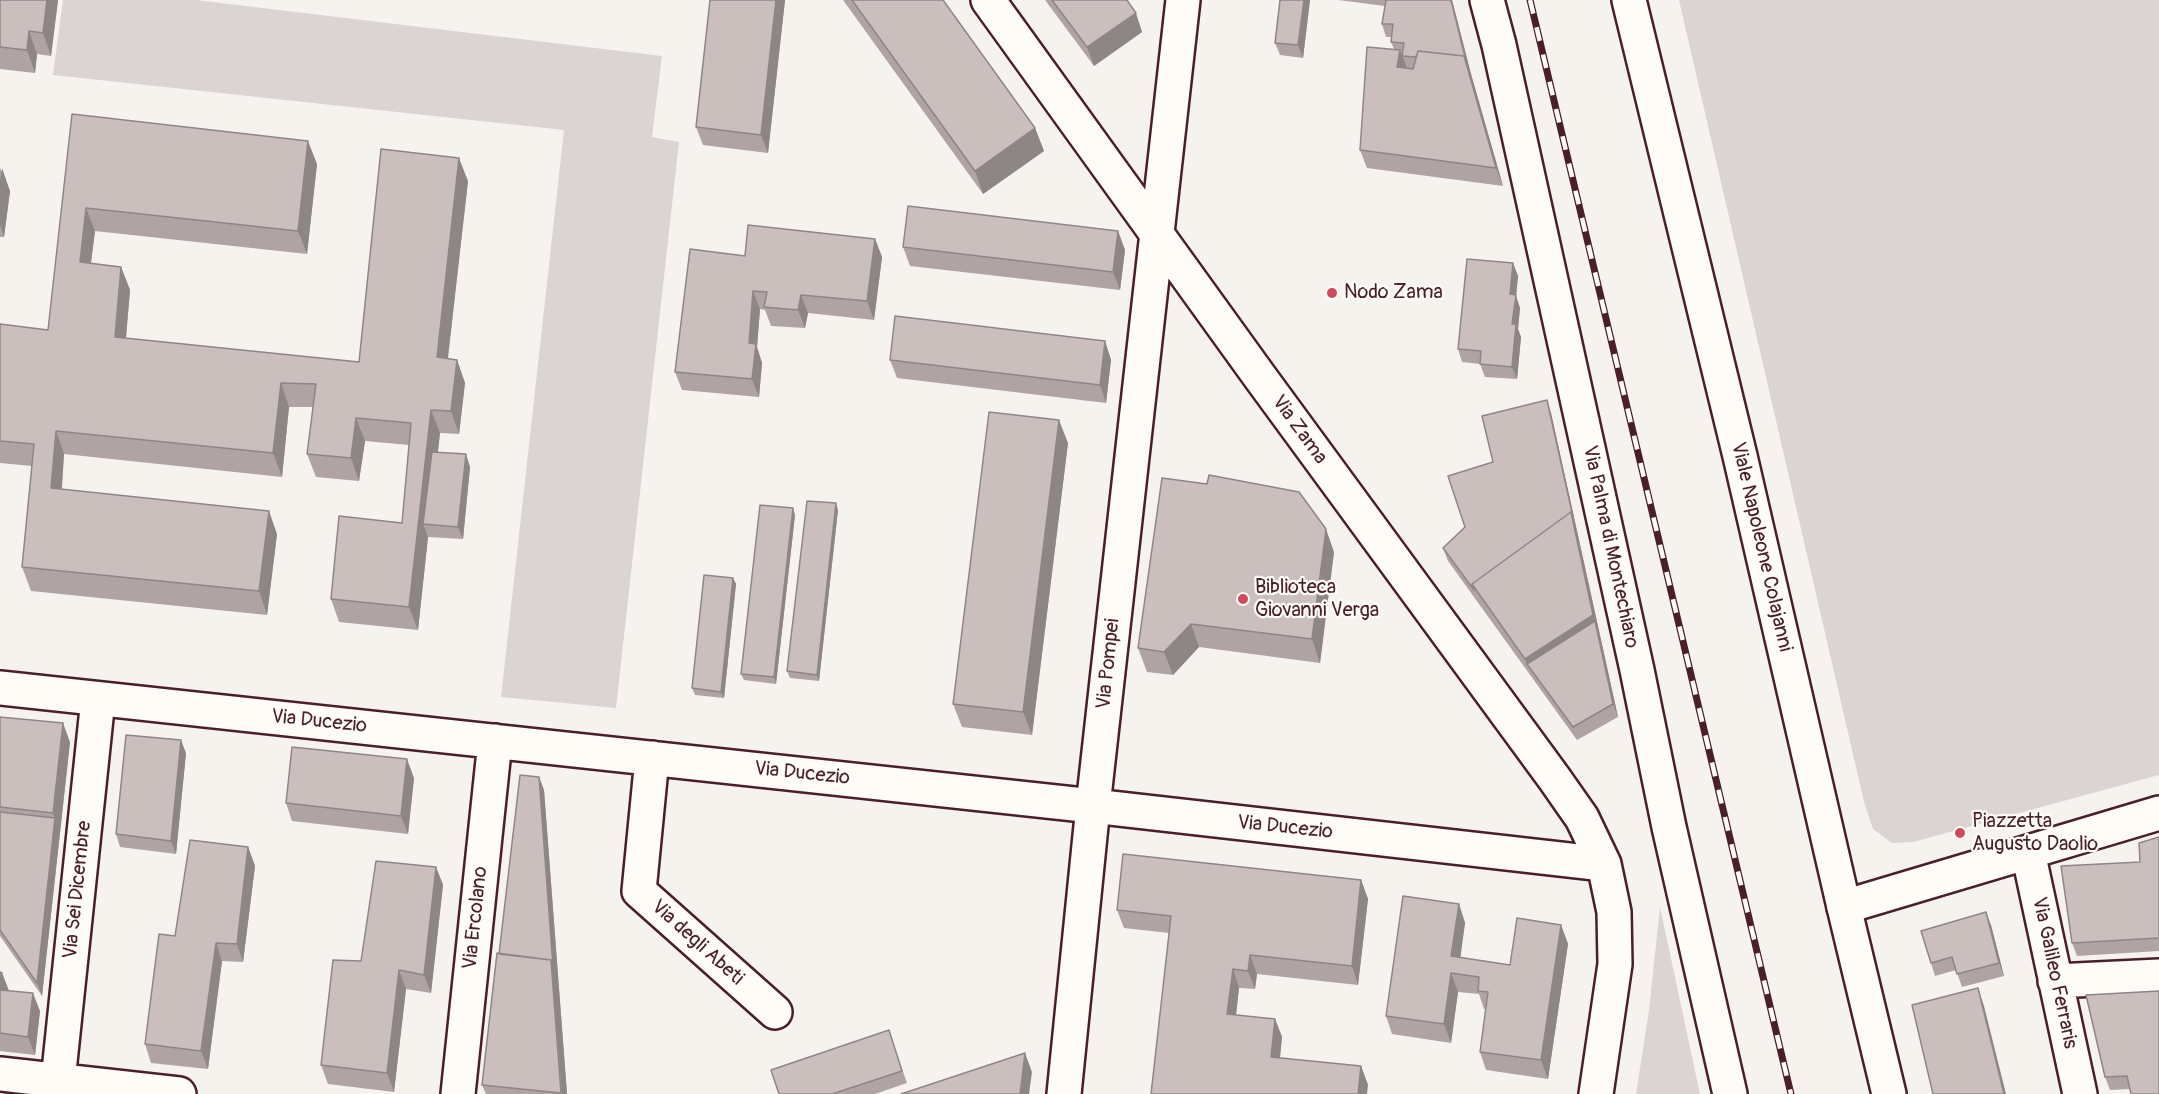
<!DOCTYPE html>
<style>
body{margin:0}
canvas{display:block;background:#f6f3ef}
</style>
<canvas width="2159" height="1094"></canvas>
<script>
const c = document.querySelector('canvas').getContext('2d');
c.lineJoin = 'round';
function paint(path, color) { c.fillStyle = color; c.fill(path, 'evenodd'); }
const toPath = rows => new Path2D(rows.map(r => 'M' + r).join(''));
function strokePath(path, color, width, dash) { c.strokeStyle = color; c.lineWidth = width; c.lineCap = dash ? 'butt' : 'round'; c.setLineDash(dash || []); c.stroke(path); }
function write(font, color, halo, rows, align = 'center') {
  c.font = font + ' Pangolin,sans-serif'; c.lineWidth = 4.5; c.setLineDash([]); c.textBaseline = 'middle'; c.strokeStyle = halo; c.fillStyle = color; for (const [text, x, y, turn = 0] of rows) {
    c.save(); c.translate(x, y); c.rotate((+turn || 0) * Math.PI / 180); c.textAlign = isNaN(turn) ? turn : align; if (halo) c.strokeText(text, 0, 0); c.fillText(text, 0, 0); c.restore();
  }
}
const green = toPath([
 [63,0,196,0,662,56,652,137,679,142,616,708,501,697,564,130,53,75],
 [1679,0,2159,0,2159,775,1913,842,1892,843,1873,829,1864,802],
 [1660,907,1700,1094,1636,1094,1649,1010]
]);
const minor = toPath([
 [988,0,1260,377,1554,778,1582,818,1604,864,1614,912,1615,964,1596,1094],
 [1487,0,1499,45,1637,670,1669,827,1730,1094],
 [0,688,1093,806,1604,864],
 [652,758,639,891,775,1012],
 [2028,852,2080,1094],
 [1844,907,2159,813],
 [2055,981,2159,976],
 [0,1074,179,1094],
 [58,1081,98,699],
 [458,1094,495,741],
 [1064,1094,1093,806,1183,0]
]);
const tertiary = toPath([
 [1629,0,1740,456,1844,907,1889,1094]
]);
const rail = toPath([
 [1530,0,1791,1094]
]);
const wall = toPath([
 [0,0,58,0,51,56,37,54,35,73,0,69],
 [710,0,785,0,768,153,703,145,696,127],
 [843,0,943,0,1035,128,1044,151,983,194],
 [1045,0,1127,0,1142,32,1094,66],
 [1310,0,1303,58,1280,55,1275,43],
 [1338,0,1452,0,1471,74,1503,186,1367,168,1360,150,1394,49,1391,42,1392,37,1386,37,1382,24,1385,6],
 [72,114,317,164,307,254,95,231,91,263,121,267,130,290,126,338,359,362,468,181,448,359,457,360,465,383,459,434,440,433,438,452,470,467,463,539,428,537,418,630,339,622,331,599,402,523,409,445,365,441,359,481,316,477,307,454,313,407,289,407,282,477,64,454,62,489,277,534,267,615,31,591,22,567,32,466,0,463,0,324,48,330],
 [0,168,10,191,4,237,0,237],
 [1118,231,1125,250,1120,290,910,266,903,247],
 [875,239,882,257,874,320,808,313,805,328,771,326,765,310,760,309,757,347,762,363,759,397,682,390,675,372,745,256],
 [1513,263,1518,276,1516,296,1520,308,1518,329,1521,337,1517,379,1485,377,1480,364,1462,362,1458,349],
 [1105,341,1111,360,1106,403,897,378,890,360],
 [1551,413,1618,717,1577,740,1448,561,1443,548,1465,527,1493,462],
 [1068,443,1032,735,962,727,953,704],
 [838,510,819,681,790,678,787,671],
 [795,515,776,684,744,680,741,674],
 [1334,552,1320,663,1199,647,1173,675,1147,672,1138,648],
 [733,578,736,584,724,698,695,695,692,688],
 [0,717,70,742,42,996,0,936],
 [186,753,176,854,120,847,116,834],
 [539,777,544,790,567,1094,486,1094,482,1085],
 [414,778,408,834,292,821,286,803],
 [2159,837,2159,951,2077,956,2072,943,2140,862],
 [248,847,255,866,243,962,222,961,208,1069,151,1063,145,1044,175,936],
 [436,867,443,885,431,993,406,989,394,1092,328,1084,321,1065],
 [1361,880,1368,899,1358,985,1257,974,1255,989,1239,988,1236,1015,1275,1019,1282,1037,1280,1058,1361,1066,1368,1085,1151,1094,1169,933,1124,928,1117,910],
 [1459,904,1465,923,1460,958,1510,965,1561,925,1568,944,1548,1079,1486,1070,1480,1052,1486,1009,1484,1009,1479,994,1458,992,1451,1043,1392,1034,1386,1016],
 [1991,925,2004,976,1962,987,1956,970,1935,976,1931,963],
 [0,972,2,973,9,991,40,1011,35,1055,0,1051],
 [2159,991,2129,1089,2110,1090,2105,1077],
 [893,1043,907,1083,875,1094,779,1094]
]);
const shadedWall = toPath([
 [47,0,58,0,51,56,43,33],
 [776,0,785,0,768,153,761,135],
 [1304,0,1310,0,1303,58,1298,45],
 [1451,0,1452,0,1471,74,1503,186,1496,168,1464,56],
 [1136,13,1142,32,1094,66,1087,47],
 [29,31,37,54,35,73,27,50],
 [1400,50,1407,68,1397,67],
 [1035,128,1044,151,983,194,975,171],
 [308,141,317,164,307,254,298,231],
 [459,158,468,181,445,381,437,357],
 [2,168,10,191,4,237,0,225,0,181],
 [86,208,95,231,88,285,80,262],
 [1118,231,1125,250,1120,290,1113,272],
 [875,239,882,257,874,320,867,301],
 [1513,263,1518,276,1516,296,1520,308,1518,329,1521,337,1517,379,1512,367,1510,294],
 [121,267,130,290,124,360,115,337],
 [753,291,760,309,757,347,762,363,759,397,752,379,749,343],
 [801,295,808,313,805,328,798,310],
 [1105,341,1111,360,1106,403,1100,385],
 [457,360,465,383,459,434,451,411],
 [281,383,289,407,282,477,273,453],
 [1547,400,1551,413,1618,717,1613,704,1527,664,1525,659],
 [431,410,440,433,429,525,423,524,428,537,418,630,409,607],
 [356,418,365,441,359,481,351,458],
 [1059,420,1068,443,1032,735,1023,712],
 [56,431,64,454,60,511,51,488],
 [466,454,470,467,463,539,458,527],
 [836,503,838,510,819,681,817,675],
 [793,508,795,515,776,684,774,677],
 [269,511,277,534,267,615,259,591],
 [1326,529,1334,552,1320,663,1312,639],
 [733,578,736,584,724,698,721,692],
 [1191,624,1199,647,1173,675,1164,652],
 [63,723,70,742,42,996,37,983,55,818,53,813],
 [181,740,186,753,176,854,171,841],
 [407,759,414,778,408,834,401,816],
 [539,777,544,790,567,1094,562,1094,551,960],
 [248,847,255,866,243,962,237,944],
 [436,867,443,885,431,993,424,975],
 [1361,880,1368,899,1358,985,1352,966],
 [1459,904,1465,923,1458,975,1451,956],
 [1986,912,1991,925,2004,976,1999,963],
 [1561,925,1568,944,1548,1079,1541,1060],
 [216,943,222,961,208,1069,201,1051],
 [1250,955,1257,974,1255,989,1248,971],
 [1233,969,1239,988,1234,1032,1227,1014],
 [399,970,406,989,394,1092,387,1073],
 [2,973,9,991,0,990],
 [1451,973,1458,992,1451,1043,1444,1024],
 [1978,988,1984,1006,2006,1094,2004,1094],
 [33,993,40,1011,35,1055,28,1037],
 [1275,1019,1282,1037,1278,1076,1271,1057],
 [1025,1053,1032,1072,1029,1094,1020,1094],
 [1361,1066,1368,1085,1367,1094,1358,1094]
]);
const building = toPath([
 [0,0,47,0,43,33,29,31,27,50,0,47,0,0],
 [710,0,776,0,761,135,696,127,710,0],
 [852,0,943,0,1035,128,975,171,852,0],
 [1052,0,1127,0,1136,13,1087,47,1052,0],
 [1280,0,1304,0,1298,45,1275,43,1280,0],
 [1386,0,1451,0,1466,61,1464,56,1418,51,1416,57,1402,56,1404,43,1391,42,1393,24,1382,24,1386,0],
 [1367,47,1400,50,1397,67,1413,69,1418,51,1464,56,1496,168,1360,150,1367,47],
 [72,114,308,141,298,231,86,208,80,262,121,267,115,337,359,362,381,149,459,158,437,357,457,360,451,411,431,410,409,607,331,599,339,516,402,523,411,423,356,418,351,458,307,454,316,384,281,383,273,453,56,431,51,488,269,511,259,591,22,567,34,444,0,441,0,324,48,330,72,114],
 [908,206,1118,231,1113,272,903,247,908,206],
 [748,225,875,239,867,301,801,295,798,310,764,307,767,292,753,291,749,343,756,344,752,379,675,372,690,249,745,256,748,225],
 [1467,259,1513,263,1510,294,1516,295,1512,324,1516,324,1512,367,1480,364,1481,351,1458,349,1467,259],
 [895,316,1105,341,1100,385,890,360,895,316],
 [1547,400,1573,517,1571,512,1472,584,1474,590,1443,548,1465,527,1448,476,1493,462,1482,416,1547,400],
 [989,412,1059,420,1023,712,953,704,989,412],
 [432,452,466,454,458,527,423,524,432,452],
 [1209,475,1299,492,1326,529,1312,639,1191,624,1164,652,1138,648,1162,478,1207,484,1209,475],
 [807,501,836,503,817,675,787,671,807,501],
 [760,505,793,508,774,677,741,674,760,505],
 [1571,512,1593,615,1525,659,1472,584,1571,512],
 [704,575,733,578,721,692,692,688,704,575],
 [1595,621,1613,704,1573,727,1527,664,1595,621],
 [0,717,63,723,53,813,0,807,0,717],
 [126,735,181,740,171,841,116,834,126,735],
 [292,747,407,759,401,816,286,803,292,747],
 [520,775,539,777,553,966,551,960,499,954,520,775],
 [0,812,55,818,37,983,0,930,0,812],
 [2159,837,2159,938,2072,943,2061,866,2140,862,2139,843,2159,837],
 [190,840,248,847,237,944,216,943,201,1051,145,1044,159,934,175,936,190,840],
 [1123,854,1361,880,1352,966,1250,955,1248,971,1233,969,1227,1014,1275,1019,1271,1057,1361,1066,1358,1094,1151,1094,1171,916,1117,910,1123,854],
 [376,861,436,867,424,975,399,970,387,1073,321,1065,333,960,361,961,376,861],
 [1403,896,1459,904,1451,956,1510,965,1517,918,1561,925,1541,1060,1480,1052,1488,992,1478,991,1479,977,1451,973,1444,1024,1386,1016,1403,896],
 [1986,912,1999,963,1957,974,1952,957,1931,963,1921,931,1986,912],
 [497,953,551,960,561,1093,482,1085,497,953],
 [0,972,2,973,0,990,33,993,28,1037,0,1033,0,972],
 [1978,988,2004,1094,1933,1094,1912,1005,1978,988],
 [2159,991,2159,1094,2131,1094,2127,1076,2105,1077,2086,995,2159,991],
 [889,1030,902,1071,832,1094,779,1094,771,1070,889,1030],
 [1025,1053,1020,1094,901,1094,1025,1053]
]);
const markers = [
 [1332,293,6,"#d1495b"],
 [1243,599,6,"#d1495b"],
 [1960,833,6,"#d1495b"]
];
const poiNames = [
 ["Nodo Zama",1344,293],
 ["Biblioteca",1255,588],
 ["Giovanni Verga",1255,611],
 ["Piazzetta",1972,822],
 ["Augusto Daolio",1972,845]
];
const streetNames = [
 ["Via Zama",1299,430,54],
 ["Via Palma di Montechiaro",1610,547,78],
 ["Viale Napoleone Colajanni",1761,547,77],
 ["Via Pompei",1109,664,-84],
 ["Via Ducezio",319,722,6],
 ["Via Ducezio",802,774,6],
 ["Via Ducezio",1285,828,6],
 ["Via Sei Dicembre",78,890,-84],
 ["Via Ercolano",476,918,-84],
 ["Via degli Abeti",697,943,42],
 ["Via Galileo Ferraris",2054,973,78]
];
paint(green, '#dcd4d2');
strokePath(minor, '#4a1f2b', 38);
strokePath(tertiary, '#4a1f2b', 38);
strokePath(minor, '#fdfcf7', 33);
strokePath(tertiary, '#fdfcf7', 33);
strokePath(rail, '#4a1f2b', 7);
strokePath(rail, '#fdfcf7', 4.5, [14]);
paint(wall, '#afa4a3');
paint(shadedWall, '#8e8685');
paint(building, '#cbbfbe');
strokePath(building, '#8e8685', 1.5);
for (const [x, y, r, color] of markers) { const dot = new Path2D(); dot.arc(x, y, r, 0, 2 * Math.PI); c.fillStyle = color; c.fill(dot); strokePath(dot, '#fdfcf7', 2); }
write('20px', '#4a1f2b', '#fdfcf7', poiNames, 'left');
write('20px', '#4a1f2b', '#fdfcf7', streetNames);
</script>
